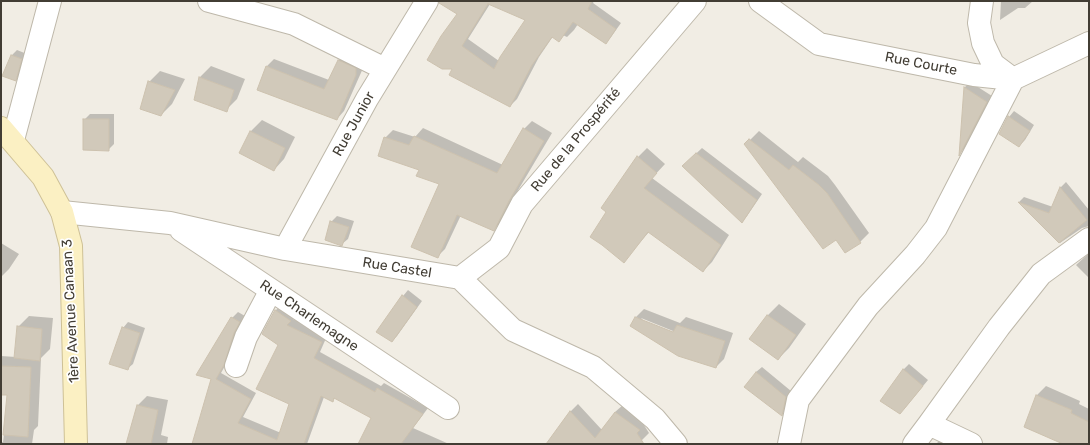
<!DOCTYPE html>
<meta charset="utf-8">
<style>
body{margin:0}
#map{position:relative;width:1090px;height:445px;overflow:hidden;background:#f1ede4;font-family:Rubik,sans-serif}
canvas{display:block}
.frame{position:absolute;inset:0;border:2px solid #423d34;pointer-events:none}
</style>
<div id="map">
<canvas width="1090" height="445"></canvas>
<div class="frame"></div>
</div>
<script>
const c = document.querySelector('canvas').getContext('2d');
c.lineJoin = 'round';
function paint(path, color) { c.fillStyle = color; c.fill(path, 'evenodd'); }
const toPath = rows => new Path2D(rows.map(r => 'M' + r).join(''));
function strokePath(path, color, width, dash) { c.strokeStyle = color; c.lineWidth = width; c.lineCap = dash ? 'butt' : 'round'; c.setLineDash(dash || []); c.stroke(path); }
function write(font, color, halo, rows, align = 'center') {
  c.font = font + ' Rubik,sans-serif'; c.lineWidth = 3.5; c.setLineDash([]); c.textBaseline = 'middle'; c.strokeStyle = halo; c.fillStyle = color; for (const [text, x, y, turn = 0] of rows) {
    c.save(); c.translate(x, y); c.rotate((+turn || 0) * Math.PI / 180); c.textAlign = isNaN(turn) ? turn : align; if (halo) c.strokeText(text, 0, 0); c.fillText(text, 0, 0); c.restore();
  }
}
const shadow = toPath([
 [463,1,594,1,593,3,621,23,611,37,605,43,578,24,574,30,567,37,556,32,539,57,517,99,510,106,453,68,458,13],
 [490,4,527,20,499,61,468,39],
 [1001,1,1033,1,1025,8,1018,8,1000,20],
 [17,50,27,54,21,74,15,80,12,55],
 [347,53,364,66,344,111,337,119,267,66,274,59,329,80,339,60],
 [211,66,245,79,237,99,226,110,195,99,200,77],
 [160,71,185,79,172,104,161,115,149,82],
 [970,82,992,96,964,149,960,153,965,87],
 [1014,111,1034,125,1025,140,1019,146,1009,117],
 [90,114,114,114,114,144,108,150,84,120],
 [262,120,295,137,284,159,274,170,240,153,251,131],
 [532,121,552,133,517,192,501,222,493,230,461,215,445,249,437,257,441,183,420,169,385,138,393,130,415,137,423,128,503,165,524,129],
 [759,131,798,162,803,157,828,176,835,185,869,233,860,242,836,238,746,144],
 [647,148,665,164,652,178,729,235,712,262,703,271,649,232,624,261,607,212,602,208,638,157],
 [702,148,762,194,747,216,742,222,683,166],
 [1066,182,1089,210,1089,226,1082,228,1060,243,1019,202,1024,197,1053,207,1061,187],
 [337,216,354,221,348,239,342,244,331,222],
 [1,243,19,254,9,269,1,277],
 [1089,253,1089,278,1076,265],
 [408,290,422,301,397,336,392,341,403,296],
 [282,304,296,314,293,319,327,336,320,352,381,386,384,383,428,408,413,428,449,444,359,444,372,418,335,398,332,401,324,397,307,444,230,444,197,431,232,318,238,312,245,316,230,357,221,373,256,393,243,417,281,433,291,403,279,344,263,333,276,310],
 [779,304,806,324,789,348,778,359,751,339,768,315],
 [644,309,680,323,686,317,733,333,724,359,716,367,636,317],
 [641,318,678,333,677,334,645,322],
 [29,316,53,318,50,349,41,358,38,426,34,430,32,444,1,444,1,442,3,442,9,394,1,394,1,356,16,357,18,327],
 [128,322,145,328,133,364,127,369,123,328],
 [909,364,928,380,905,408,903,370],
 [762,367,791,391,787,409,782,414,756,372],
 [1046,386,1080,401,1079,404,1089,409,1089,444,1065,444,1025,427,1037,395],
 [147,396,168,400,161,435,168,437,167,444,127,444,137,406],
 [578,404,602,430,615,412,623,405,646,422,644,425,649,433,638,444,547,444,571,411],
 [945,435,960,444,936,444]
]);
const building = toPath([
 [439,1,592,1,588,9,616,29,606,44,573,22,559,42,552,37,532,65,510,107,449,75,452,69,442,69,427,60,441,36,457,14,439,3,439,1],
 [488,4,525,20,500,57,494,69,462,46,488,4],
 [11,55,22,59,16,81,2,76,11,55],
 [338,60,356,68,356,75,337,120,257,90,266,66,324,89,338,60],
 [199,77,234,90,227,112,194,100,199,77],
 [148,81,175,90,161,116,140,109,148,81],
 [964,87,987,102,959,156,964,87],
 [1008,116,1030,131,1019,147,999,134,1008,116],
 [83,119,109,119,109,151,83,150,83,119],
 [523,128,544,141,509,201,494,231,457,215,438,258,411,247,439,184,416,176,419,170,378,156,384,137,409,145,414,136,497,173,523,128],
 [250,131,285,148,274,171,239,153,250,131],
 [749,139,789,170,793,165,819,185,827,193,861,243,845,253,836,240,823,249,744,144,749,139],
 [696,153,757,200,742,223,682,166,696,153],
 [637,156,657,173,644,188,721,245,703,272,648,232,624,263,602,245,590,237,606,212,601,208,637,156],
 [1060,187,1087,220,1059,243,1018,202,1049,213,1060,187],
 [330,221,349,227,342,246,325,240,330,221],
 [402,295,417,307,392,342,376,332,402,295],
 [275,310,291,321,287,325,322,342,314,358,375,392,377,388,423,414,401,444,358,444,371,418,334,398,333,402,321,396,304,444,192,444,211,379,196,375,231,317,240,322,234,333,224,365,216,379,251,399,238,423,277,440,289,404,256,389,278,345,262,334,275,310],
 [767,315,796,335,778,360,749,339,767,315],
 [635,317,673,332,677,325,725,341,716,368,678,356,630,326,635,317],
 [17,326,42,329,40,361,14,358,17,326],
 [122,327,140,333,128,370,109,364,122,327],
 [1,366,31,367,28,437,3,435,7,395,1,395,1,366],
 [903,369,923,386,900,414,880,401,903,369],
 [756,372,786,397,782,416,744,387,756,372],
 [1036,395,1072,410,1071,413,1089,422,1089,444,1063,444,1024,427,1036,395],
 [137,405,158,410,151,444,126,444,137,405],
 [570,411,595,438,615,412,640,430,637,433,644,444,546,444,570,411]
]);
const street = toPath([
 [209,1,294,24,385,69],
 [760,1,819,44,974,75,1013,79,1089,43],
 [13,140,50,1],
 [62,212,170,223,285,249,460,278,513,330,593,367,655,419,676,444],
 [181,230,448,408],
 [285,249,367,99,427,1],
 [460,278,499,248,522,204,695,1],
 [236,366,246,337,271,290],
 [929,424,971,444],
 [789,444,798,400,868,306,915,255,936,228,1013,79,993,64,983,43,979,23,982,1],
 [914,444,929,424,999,327,1041,274,1089,239]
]);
const secondary = toPath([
 [1,128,43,177,62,212,71,246,76,444]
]);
const streetNames = [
 ["Rue Courte",921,64,11],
 ["Rue Junior",354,124,-61],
 ["Rue de la Prospérité",576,140,-50],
 ["Rue Castel",397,268,9],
 ["1ère Avenue Canaan 3",71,311,-93],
 ["Rue Charlemagne",309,316,34]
];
paint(shadow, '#0003');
paint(building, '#d1c9ba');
strokePath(building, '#ccc1ae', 1);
strokePath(street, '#beb8aa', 24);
strokePath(secondary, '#cec196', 24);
strokePath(street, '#fff', 22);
strokePath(secondary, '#fbf0c3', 22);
write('14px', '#423d34', '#fff', streetNames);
</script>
